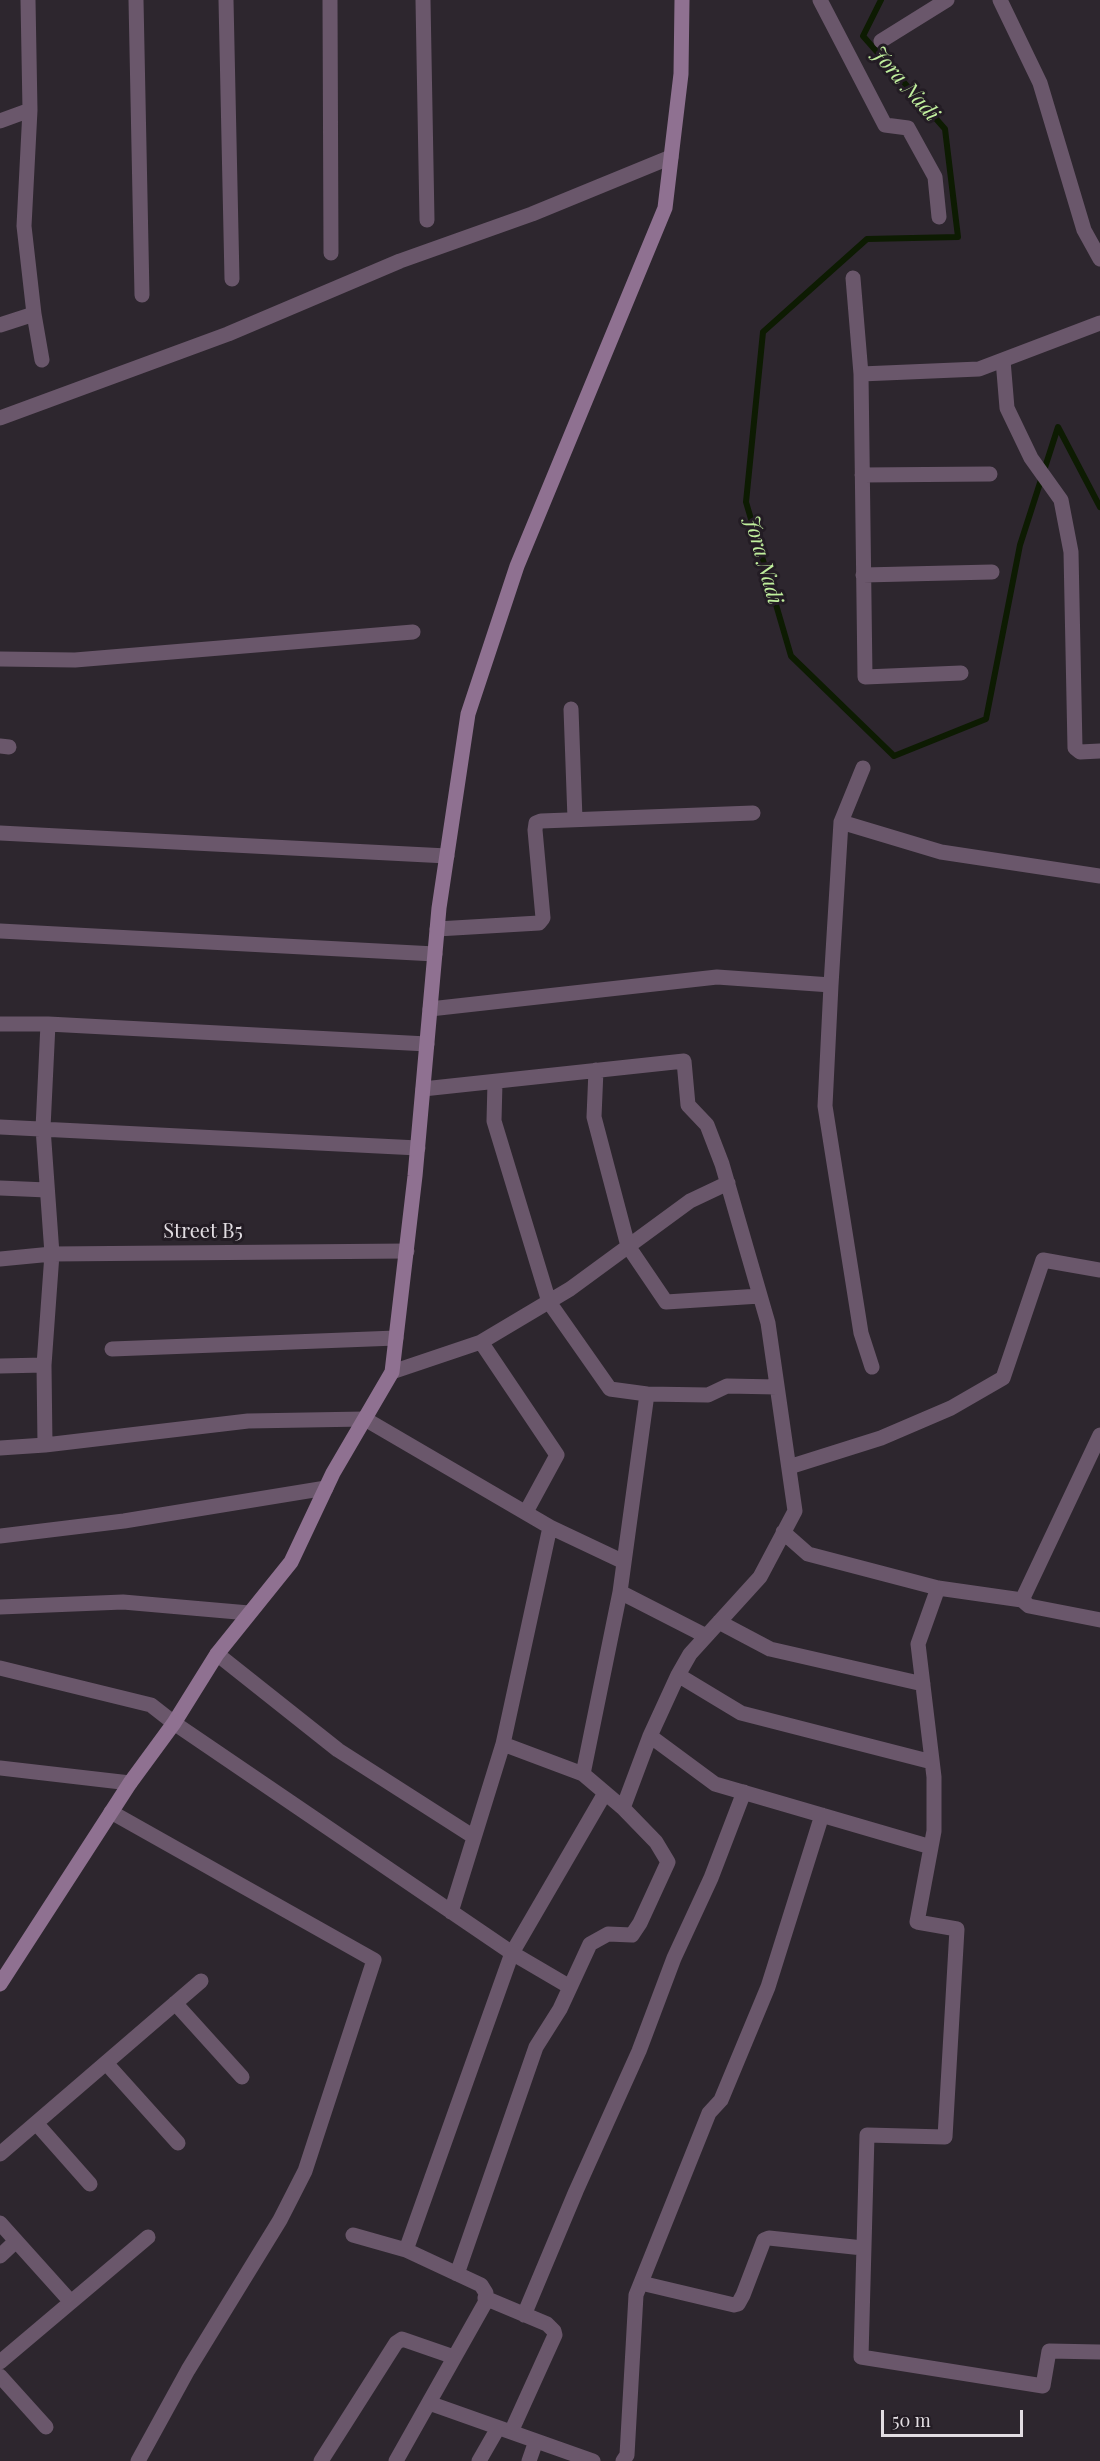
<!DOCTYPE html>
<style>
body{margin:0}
#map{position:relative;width:1100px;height:2461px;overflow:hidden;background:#2d262e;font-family:"Playfair Display",serif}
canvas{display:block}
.scale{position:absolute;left:881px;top:2410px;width:142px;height:27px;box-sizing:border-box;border:3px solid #e2dde2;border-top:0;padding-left:8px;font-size:18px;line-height:21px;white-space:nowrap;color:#e2dde2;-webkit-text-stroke:4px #231c24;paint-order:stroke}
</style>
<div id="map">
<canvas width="1100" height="2461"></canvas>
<div class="scale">50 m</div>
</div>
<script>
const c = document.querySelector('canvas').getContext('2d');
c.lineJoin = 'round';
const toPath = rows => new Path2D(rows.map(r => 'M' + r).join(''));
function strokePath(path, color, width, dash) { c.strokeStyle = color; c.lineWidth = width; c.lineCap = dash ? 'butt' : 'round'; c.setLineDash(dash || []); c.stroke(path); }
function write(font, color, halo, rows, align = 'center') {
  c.font = font + ' "Playfair Display",serif'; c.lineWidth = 6; c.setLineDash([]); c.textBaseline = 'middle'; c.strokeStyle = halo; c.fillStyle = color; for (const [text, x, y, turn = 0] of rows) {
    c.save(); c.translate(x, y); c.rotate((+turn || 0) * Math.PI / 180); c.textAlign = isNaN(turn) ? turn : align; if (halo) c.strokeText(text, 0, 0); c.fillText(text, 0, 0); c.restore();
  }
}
const stream = toPath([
 [881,0,863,36,945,129,958,237,867,239,763,332,746,502,791,656,894,756,986,719,1020,545,1058,427,1100,507]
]);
const street = toPath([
 [28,0,30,110,24,226,34,314,42,360],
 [136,0,142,295],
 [226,0,232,279],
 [330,0,331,253],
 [423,0,427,220],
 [820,0,885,125,908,128,935,177,939,217],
 [1000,0,1040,83,1084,230,1100,259],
 [881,41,947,0],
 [0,121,30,110],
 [853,278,861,374,865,677,961,673],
 [0,325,34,314],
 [1003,360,1007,408,1031,458,1061,500,1071,552,1075,748,1080,752,1100,751],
 [861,374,979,369,1100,323],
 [0,418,228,334,400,261,532,214,671,157],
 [862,475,990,474],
 [863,575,992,572],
 [0,659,75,660,413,632],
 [571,709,575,819],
 [0,746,9,747],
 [841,822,941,852,1100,876],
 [0,833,447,856],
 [437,929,539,923,543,918,535,830,536,823,541,821,753,813],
 [0,931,435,954],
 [831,985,841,822,863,768],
 [430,1009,717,977,831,985,825,1106,861,1333,872,1367],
 [0,1024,48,1024,427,1044],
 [596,1070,594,1117,628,1246,666,1302,760,1296],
 [495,1082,494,1121,549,1302,610,1389,647,1394],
 [423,1089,684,1061,688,1105,707,1125,722,1164,768,1323,795,1511,760,1577,690,1654,678,1675,650,1736,623,1808],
 [0,1127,418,1148],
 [0,1188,47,1190],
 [0,1259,52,1254,407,1251],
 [481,1342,557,1455,526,1512],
 [112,1349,396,1338],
 [44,1365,52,1254,43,1128,48,1024],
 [0,1366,44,1365,45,1445,248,1421,365,1419,550,1527],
 [392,1372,481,1342,570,1289,690,1201,728,1183],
 [0,1448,45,1445],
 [789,1467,881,1438,951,1408,1003,1378,1043,1260,1100,1270],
 [783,1532,808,1554,938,1588,1022,1600,1029,1606,1100,1620],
 [0,1536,124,1521,326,1488],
 [938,1588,918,1644,934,1777,934,1831,917,1922,957,1929,945,2137,867,2135,861,2357,1043,2386,1049,2351,1100,2352],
 [1022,1600,1100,1435],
 [0,1607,123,1602,249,1613],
 [719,1622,770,1649,923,1684],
 [706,1636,620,1592,647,1394,708,1395,727,1386,777,1387],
 [217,1654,338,1750,474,1837],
 [0,1668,151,1705,174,1723,512,1953,570,1987],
 [678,1675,741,1713,932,1762],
 [650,1736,715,1784,931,1847],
 [0,1768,130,1783],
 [583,1774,503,1744,550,1527,624,1562],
 [111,1812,374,1960,305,2171,280,2220,188,2370,138,2461],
 [451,1912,503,1744],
 [175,2003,242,2077],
 [106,2063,178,2143],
 [36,2123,90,2184],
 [0,2154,201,1981],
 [0,2223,71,2302],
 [353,2235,406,2250,481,2285,486,2293,485,2303,396,2461],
 [406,2250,512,1953,605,1793],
 [0,2256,16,2241],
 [457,2274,536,2047,560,2009,590,1944,608,1934,632,1935,640,1923,668,1862,656,1842,623,1808,583,1774,620,1592],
 [641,2283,734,2305,738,2304,743,2295,764,2240,769,2238,863,2248],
 [485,2298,547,2324,554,2331,555,2335,511,2432],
 [524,2315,576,2191,639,2051,674,1958,711,1878,744,1792],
 [0,2362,148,2237],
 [0,2376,46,2427],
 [429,2403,593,2461],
 [321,2461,396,2343,402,2339,454,2357],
 [479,2461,498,2428],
 [529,2461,536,2441],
 [623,2461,627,2455,636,2295,709,2113,721,2100,768,1987,822,1815]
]);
const secondary = toPath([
 [0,1984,130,1783,174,1723,217,1654,291,1562,333,1473,392,1372,415,1176,439,908,468,714,517,566,665,208,681,74,682,0]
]);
const streetNames = [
 ["Street B5",203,1232]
];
const waterNames = [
 ["Jora Nadi",905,84,49],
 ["Jora Nadi",763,560,74]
];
strokePath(stream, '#0d1b02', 6);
strokePath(street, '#6a576b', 15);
strokePath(secondary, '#8f7191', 15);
write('20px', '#e2dde2', '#231c24', streetNames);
write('italic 21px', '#c1f09e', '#231c24', waterNames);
</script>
